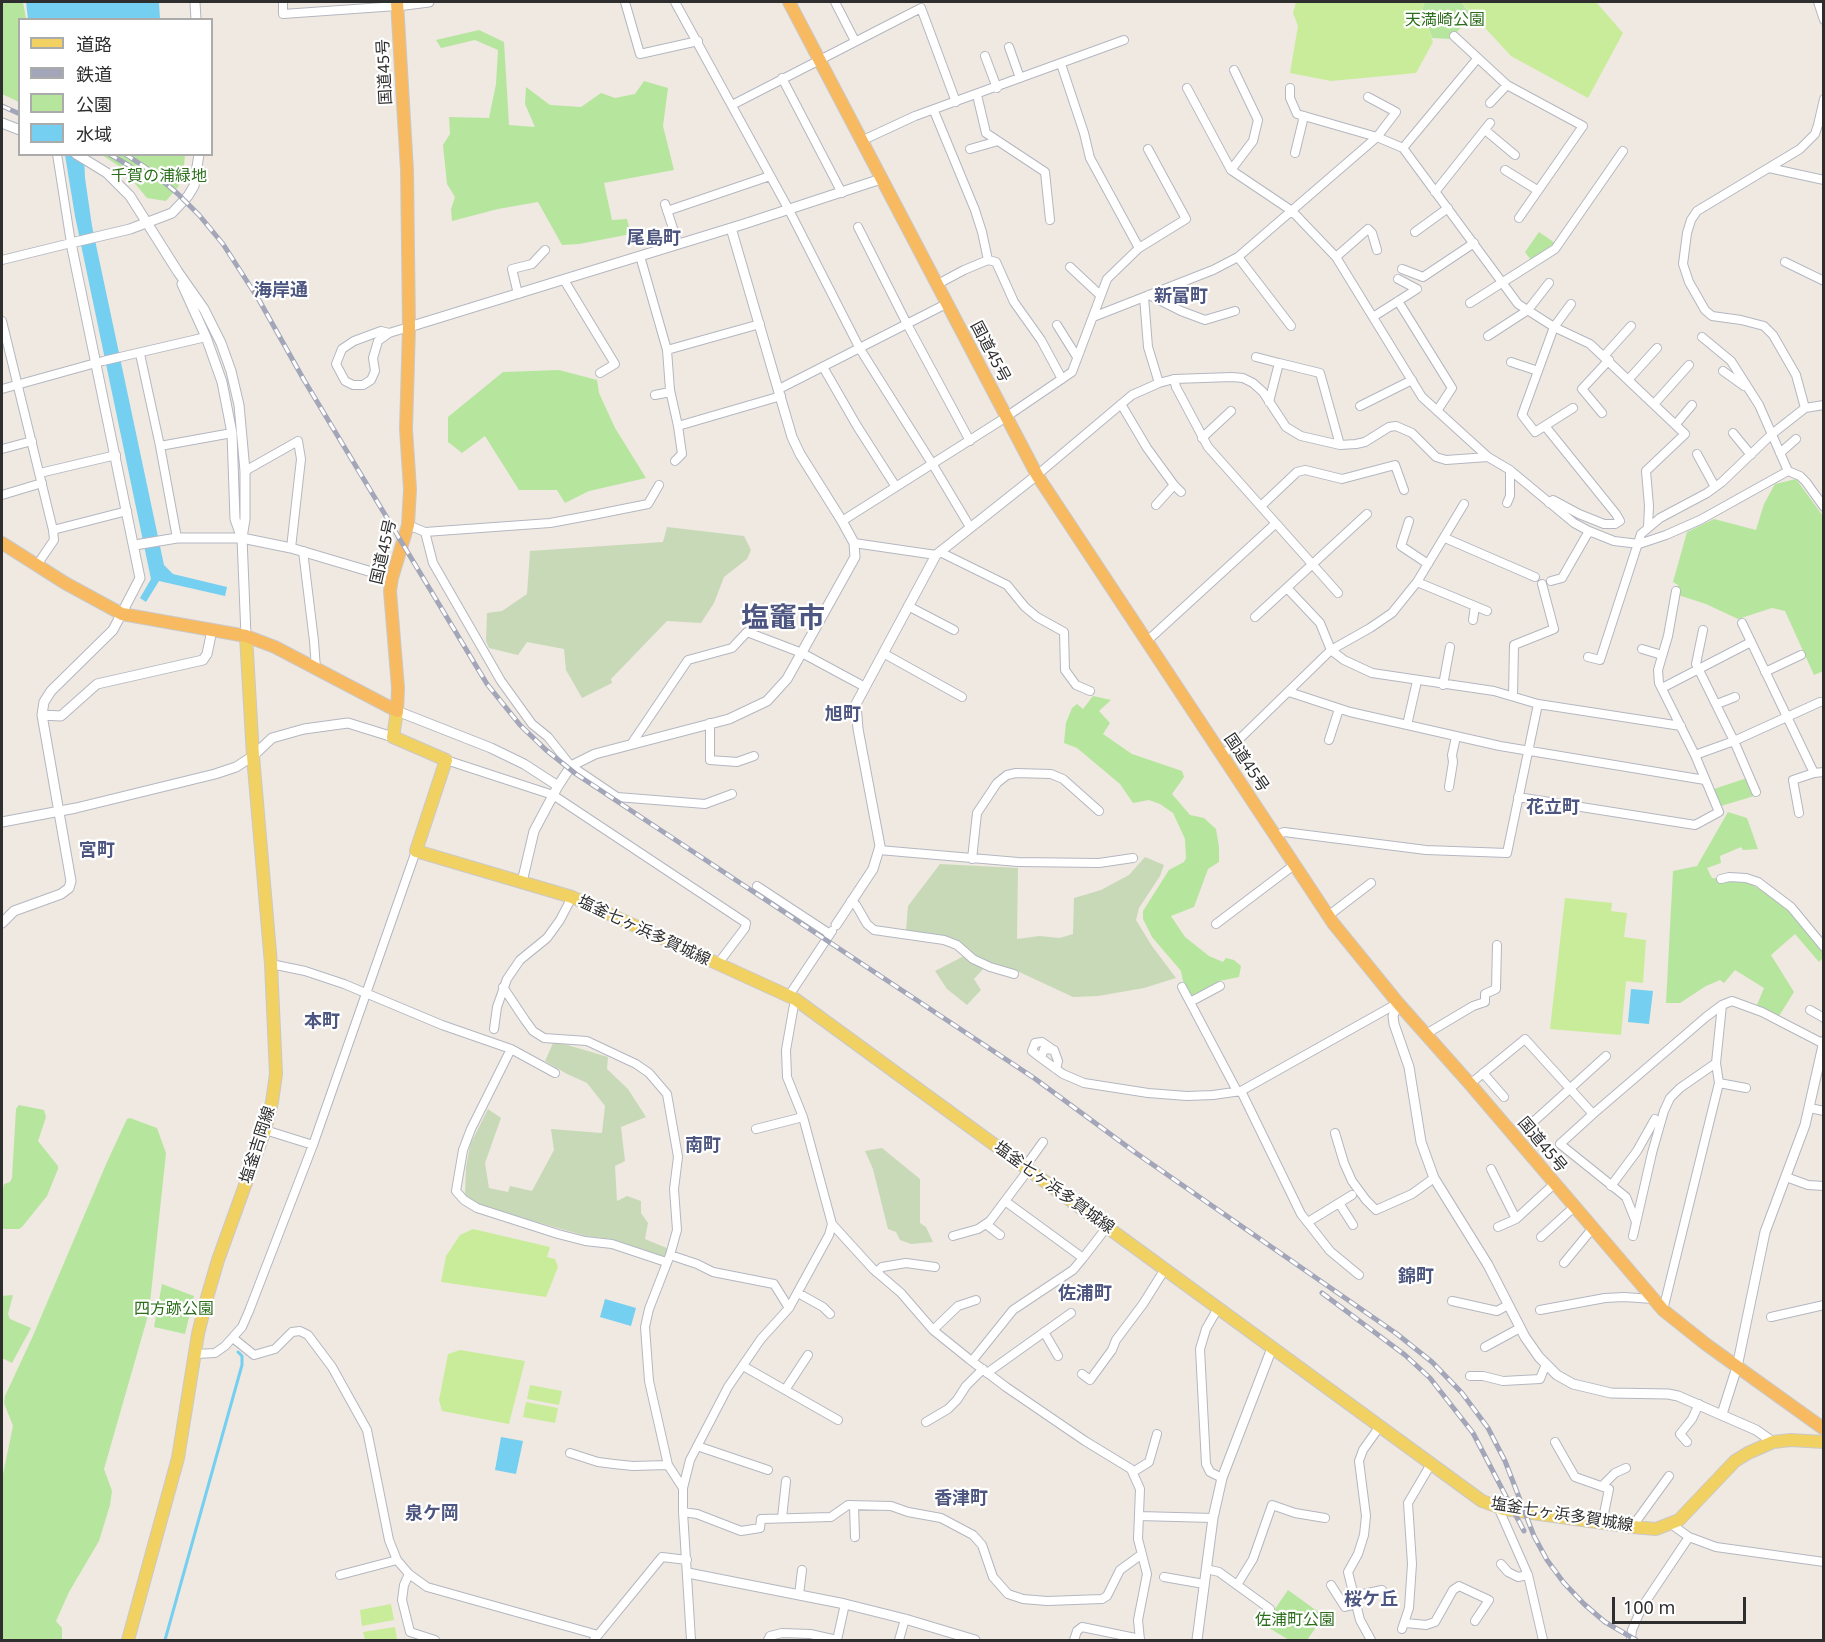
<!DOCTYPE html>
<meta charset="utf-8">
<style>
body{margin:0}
#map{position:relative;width:1825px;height:1642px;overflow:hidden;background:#efe9e1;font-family:"Noto Sans","Noto Sans JP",sans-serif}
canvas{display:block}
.frame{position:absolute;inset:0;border:3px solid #2e2e2e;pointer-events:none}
.legend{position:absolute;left:18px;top:18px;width:195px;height:138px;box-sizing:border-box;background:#fff;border:2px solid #ababab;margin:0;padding:8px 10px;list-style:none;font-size:18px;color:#2e2e2e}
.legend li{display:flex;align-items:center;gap:12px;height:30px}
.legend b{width:30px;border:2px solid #ababab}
.scale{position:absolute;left:1612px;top:1597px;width:134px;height:27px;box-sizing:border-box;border:3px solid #2e2e2e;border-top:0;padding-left:8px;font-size:18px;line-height:21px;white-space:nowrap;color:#2e2e2e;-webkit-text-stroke:4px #fff;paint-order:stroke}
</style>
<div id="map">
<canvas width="1825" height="1642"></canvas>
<div class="frame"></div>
<ul class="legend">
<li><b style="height:8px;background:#f2d163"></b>道路</li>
<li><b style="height:8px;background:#a3a6b8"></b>鉄道</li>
<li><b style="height:16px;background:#b6e59e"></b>公園</li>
<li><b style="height:16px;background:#75cff0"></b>水域</li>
</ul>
<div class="scale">100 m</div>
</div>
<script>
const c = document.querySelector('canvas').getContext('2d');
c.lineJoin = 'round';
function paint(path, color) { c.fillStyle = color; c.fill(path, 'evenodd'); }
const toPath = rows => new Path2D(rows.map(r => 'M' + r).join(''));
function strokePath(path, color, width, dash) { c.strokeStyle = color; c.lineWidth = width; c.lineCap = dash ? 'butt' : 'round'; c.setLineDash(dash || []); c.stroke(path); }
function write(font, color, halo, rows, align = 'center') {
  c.font = font + ' "Noto Sans","Noto Sans JP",sans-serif'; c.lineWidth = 4.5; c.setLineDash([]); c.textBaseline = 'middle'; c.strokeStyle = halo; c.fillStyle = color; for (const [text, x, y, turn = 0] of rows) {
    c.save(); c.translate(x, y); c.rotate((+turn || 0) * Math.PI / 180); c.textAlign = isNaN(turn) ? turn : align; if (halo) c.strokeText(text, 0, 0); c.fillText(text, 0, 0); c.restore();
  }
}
const green = toPath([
 [2,2,23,2,26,19,20,20,19,102,2,94],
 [1425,2,1461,2,1472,16,1450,39,1432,38,1422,9],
 [479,30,504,42,509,125,535,127,525,104,526,87,550,105,581,107,601,93,615,98,635,94,644,81,668,88,663,126,674,170,604,183,612,220,627,219,631,234,579,244,562,245,538,202,498,209,452,221,451,209,455,197,447,184,443,145,450,134,449,117,489,118,496,84,498,50,475,40,441,48,436,40],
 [102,155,185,155,183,175,178,187,166,201,147,198,122,168],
 [1539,232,1555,243,1531,260,1525,252],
 [559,370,597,380,599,393,615,428,646,478,589,491,565,503,557,490,519,490,485,436,462,453,448,442,448,417,503,372],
 [1796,479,1823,516,1823,671,1814,675,1785,611,1772,608,1738,619,1706,604,1678,595,1678,585,1673,582,1687,532,1714,519,1756,530,1764,504,1775,484],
 [1093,696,1111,700,1099,711,1110,723,1103,734,1132,754,1182,771,1184,777,1172,794,1190,815,1204,818,1216,829,1219,847,1219,862,1208,869,1194,907,1171,916,1185,937,1209,956,1223,962,1226,958,1234,960,1241,966,1239,977,1219,981,1192,996,1183,981,1181,971,1152,937,1143,919,1143,911,1169,870,1184,862,1186,858,1185,839,1173,813,1160,804,1149,800,1133,803,1120,784,1077,748,1064,743,1066,723,1072,708,1077,704,1083,709],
 [1747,778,1754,796,1721,806,1714,789],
 [1728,812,1747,818,1758,849,1743,850,1741,847,1720,856,1721,863,1707,868,1712,878,1748,882,1790,909,1823,951,1823,958,1819,962,1795,934,1771,955,1794,992,1779,1016,1757,1005,1764,988,1735,970,1724,983,1720,980,1706,986,1680,1003,1666,1003,1673,871,1697,866],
 [19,1105,44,1110,46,1117,38,1141,58,1166,58,1169,47,1196,22,1227,19,1229,4,1229,2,1227,2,1194,4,1184,10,1182,12,1178,16,1109],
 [130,1118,157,1128,166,1153,149,1312,104,1469,112,1491,110,1505,99,1541,69,1592,56,1621,62,1628,62,1640,2,1640,2,1479,13,1426,4,1403,5,1396,32,1338,107,1162,127,1119],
 [162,1284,194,1296,185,1334,154,1327],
 [13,1295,8,1314,10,1319,31,1328,12,1363,2,1358,2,1296],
 [1288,1590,1324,1616,1307,1640,1289,1640,1264,1625]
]);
const cemetery = toPath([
 [667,527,744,536,751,550,747,559,724,577,714,603,701,623,667,621,611,679,612,683,582,698,566,670,564,649,527,642,518,655,489,648,486,641,487,613,502,611,527,594,530,551,663,542],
 [1145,857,1164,865,1160,876,1139,908,1136,920,1152,946,1176,978,1144,988,1098,996,1073,997,1015,970,990,965,975,958,957,942,933,934,906,931,908,906,940,864,1018,868,1017,939,1039,936,1060,938,1073,934,1074,898,1101,890,1129,875],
 [964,956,983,969,974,979,981,990,967,1005,947,989,935,971],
 [554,1041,608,1057,607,1069,628,1089,646,1117,621,1127,625,1161,615,1166,617,1201,627,1196,641,1201,641,1213,648,1223,645,1239,669,1249,665,1258,611,1239,586,1236,480,1206,465,1195,466,1167,470,1145,488,1109,501,1118,485,1163,489,1188,508,1192,510,1186,532,1191,554,1150,551,1129,602,1133,605,1106,587,1083,567,1074,545,1061],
 [882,1148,920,1179,920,1223,926,1227,933,1242,911,1244,900,1240,896,1232,888,1229,873,1169,865,1151]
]);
const pitch = toPath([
 [1296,2,1425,2,1422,9,1433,42,1416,73,1331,81,1290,73,1298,26,1293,13],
 [1461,2,1596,2,1623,33,1588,98,1511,56],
 [1565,898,1612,903,1611,911,1627,913,1624,937,1646,940,1643,983,1626,981,1621,1035,1550,1029],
 [473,1229,550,1247,547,1257,555,1259,558,1267,546,1297,441,1282,446,1256,460,1235],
 [460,1350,525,1361,509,1424,442,1411,439,1400,448,1354],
 [530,1385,562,1391,559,1405,527,1399],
 [526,1402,558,1408,555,1423,523,1417],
 [391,1604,394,1620,362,1626,360,1610],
 [395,1627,397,1640,365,1640,363,1632]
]);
const water = toPath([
 [26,2,159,2,160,19,28,19],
 [65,155,84,155,85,178,92,226,164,565,173,574,227,587,225,596,159,581,146,602,140,598,151,579,75,216],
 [1631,989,1653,991,1649,1024,1628,1022],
 [605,1299,636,1308,631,1326,600,1317],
 [501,1437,523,1441,516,1474,495,1470]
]);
const stream = toPath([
 [165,1640,242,1365,242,1356,238,1352]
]);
const minor = toPath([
 [283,2,283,14,397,6],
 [625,2,640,54,698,41],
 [675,2,789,210,860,349,933,465,970,527],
 [835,2,855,41],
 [1818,2,1824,20],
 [1454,36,1507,85,1583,126,1519,218],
 [1009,47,1020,78],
 [985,56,997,88],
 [1061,64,1084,133,1090,158,1139,248],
 [782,78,842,193],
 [1187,88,1231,170,1292,211,1336,257,1422,397,1488,457],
 [1290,88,1290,98,1297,114,1377,137,1403,148,1518,304,1554,327,1590,344,1685,434,1646,471,1649,506,1648,527],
 [977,95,986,133,1045,172,1050,220],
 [1490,103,1507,85],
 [732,105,921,8,956,102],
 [934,111,975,210,982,232,988,260],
 [1485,130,1515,155],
 [861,141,915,116,1124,40],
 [1403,148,1477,59],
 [970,149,998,141],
 [1295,153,1304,116],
 [1769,168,1824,180],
 [1231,170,1253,141,1258,120,1234,70],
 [1505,170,1537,190],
 [1435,192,1490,123],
 [665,204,678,244],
 [667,211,770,176],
 [858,227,907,324,970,441],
 [1415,232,1448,208],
 [640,256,667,350,670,390,678,426,682,454,675,461],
 [1238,257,1291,326],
 [1336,257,1368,229,1372,233,1377,250],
 [2,260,71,243,57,154],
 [1785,262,1824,281],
 [1070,267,1100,295],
 [1402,269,1423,277,1474,243],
 [564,280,615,364,600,373],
 [936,285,964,270,988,260,996,262,1014,302,1041,340,1062,379],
 [518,294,512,269,532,264,545,250],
 [1149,295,1181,311,1205,320,1235,311],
 [1144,297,1148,347,1159,383],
 [1398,301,1452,388,1437,411],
 [1470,303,1555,249,1623,151],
 [1571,304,1554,327,1522,415,1535,432,1573,408],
 [1093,317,1213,270,1238,257,1377,137,1396,112,1368,97],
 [1373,317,1417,289,1398,279],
 [2,321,53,530],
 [1057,325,1077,357],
 [389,333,381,331,354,341,342,349,336,364,345,381,353,385,363,385,371,380,375,371,373,358,378,341,389,333,409,327],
 [1488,336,1528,310,1549,283],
 [1702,337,1731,361,1759,405,1788,471],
 [667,350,760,324],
 [140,354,160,446,177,538],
 [1604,356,1631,326],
 [1256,357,1279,363],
 [1511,362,1538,371],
 [823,367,857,426,896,487],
 [1723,371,1744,386],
 [1174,379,1176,387,1208,447,1338,593],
 [1629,379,1657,348],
 [2,389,103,361,206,337],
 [779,389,946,304],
 [655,395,670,392],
 [1269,402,1279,363,1320,373,1340,445],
 [1655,403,1689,365],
 [1121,404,1147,448,1174,485,1156,505],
 [1360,406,1412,380],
 [1805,408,1796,375,1773,335,1764,326,1741,320,1712,316,1705,310,1689,282,1683,264,1687,233,1691,220,1697,211,1800,149,1815,134,1818,125,1824,99],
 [1602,413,1582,389,1609,360],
 [1676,424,1692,405],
 [678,426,781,396],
 [1545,426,1616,514,1620,521,1615,524,1604,524,1579,514,1553,500,1549,503],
 [1733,433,1751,455],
 [1202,438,1231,411],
 [160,446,232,433],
 [2,449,32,441],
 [1780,453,1796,439],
 [1697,454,1715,487],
 [245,471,298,441,301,459,291,548],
 [40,473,116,455],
 [1037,475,1132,395,1159,383,1174,379,1232,377,1243,378,1253,383,1263,392,1286,427,1301,436,1340,445,1356,444,1365,442,1389,427,1396,426,1412,433,1436,457,1446,460,1488,457,1510,470,1574,523,1589,531,1614,541,1639,544,1666,535,1700,520,1788,471,1800,476,1806,482,1824,507],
 [1174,485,1181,492],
 [2,495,42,483],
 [1507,503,1510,496,1510,470],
 [1261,506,1297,472,1305,470,1342,479,1395,465,1404,490],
 [842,521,1000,421,1072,372,1107,279,1139,248,1186,219,1148,149],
 [1409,521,1401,546,1428,564],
 [408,525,425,532,433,563,501,681,532,724,548,737,571,766,617,797,705,804,732,794],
 [425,532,550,523,593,515,648,504,659,485],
 [1445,538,1535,577],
 [854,543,936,555],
 [303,551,314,641,316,669],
 [940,552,1007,585,1025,607,1037,617,1064,632,1065,670,1076,685,1090,691],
 [37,565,54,540,53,530,127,511],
 [1551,581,1562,578,1589,531],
 [1417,582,1487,611],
 [1287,588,1320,623,1331,650,1344,660,1372,673,1494,691,1538,704,1681,726],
 [908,606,954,630],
 [1255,617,1367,514],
 [1473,620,1475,606],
 [1742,623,1814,773,1824,772],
 [1703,630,1696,664,1734,741,1756,792],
 [1146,642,1275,524],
 [1642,649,1662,655],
 [883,653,962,697],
 [1588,657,1600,660,1641,534,1660,518,1707,493,1722,482,1772,434,1805,408,1824,405],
 [1765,672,1801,655],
 [1443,685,1450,647],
 [1662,688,1751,642],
 [1289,692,1350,712,1500,746,1705,780],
 [1513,696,1514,645,1554,629,1542,584],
 [1717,704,1735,697],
 [710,723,710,760,737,762,754,756],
 [1407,725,1417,681],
 [1329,740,1339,709],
 [632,743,688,660,732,648,747,632,802,653,865,687],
 [1695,755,1734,741,1820,702],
 [1222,756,1331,650,1370,628,1392,613,1417,582,1464,504],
 [446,760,553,795,746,923,745,928,717,965],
 [1449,787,1453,762,1452,755,1456,737],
 [1518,797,1695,825,1719,812,1695,755,1659,683,1658,670,1668,636,1676,591],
 [1799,813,1793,780,1814,773],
 [1275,836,1284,832,1426,850,1507,853,1538,704],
 [879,850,1018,862,1099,863,1133,858],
 [972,859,977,813,997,783,1007,775,1016,773,1051,774,1063,779,1099,811],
 [1721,879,1729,877,1746,878,1758,882,1791,907,1824,947],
 [757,886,830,934],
 [851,901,856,905,867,924,874,930,944,940,957,945,973,959,990,967,1014,974],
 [1328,916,1371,883],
 [1216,924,1294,865],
 [271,964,305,971,344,984,442,1025,511,1049,471,1129,463,1150,456,1191,464,1200,477,1208,558,1234,585,1241,612,1244,666,1262],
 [503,987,525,1020,533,1031,544,1038,587,1041,636,1064,649,1073,667,1094,678,1157,674,1189,677,1230,670,1255,649,1309,645,1327,649,1381,668,1465,683,1488],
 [1182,987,1237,1091],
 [788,997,832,931],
 [795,999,786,1050,787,1077,803,1117,832,1224,873,1269,901,1293,933,1330,969,1359,1006,1387,1085,1441,1131,1469,1140,1489,1138,1539,1147,1574,1138,1620,1140,1640],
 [1190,1002,1220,986],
 [1810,1010,1824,1018],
 [494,1029,497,1007,507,979,520,960,547,938,560,920,572,897],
 [1426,1034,1473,1006,1485,1002,1485,994,1496,989,1497,945],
 [511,1049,555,1073],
 [1041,1058,1032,1051,1035,1043,1042,1042,1052,1049],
 [1056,1069,1058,1061,1054,1050,1044,1049,1041,1058,1056,1069,1063,1074,1084,1083,1148,1093,1187,1096,1213,1095,1241,1091,1398,1003],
 [1483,1073,1504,1097],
 [1719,1083,1746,1088],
 [1470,1084,1525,1039,1593,1114,1706,1017,1722,1005,1732,1001,1762,1012,1822,1043],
 [1241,1091,1301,1214,1330,1251,1359,1275],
 [1810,1108,1824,1111],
 [1593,1114,1560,1144,1626,1197,1636,1222],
 [1532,1123,1606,1056],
 [756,1129,803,1117],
 [265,1130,313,1145],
 [1335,1133,1344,1163,1352,1181,1366,1200,1376,1210,1412,1194,1434,1178],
 [1025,1167,1043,1142],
 [1491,1169,1516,1219],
 [1786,1177,1808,1185,1824,1186],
 [1611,1186,1637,1151,1655,1119],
 [1005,1201,1083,1258,1107,1227],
 [1339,1203,1353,1225],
 [1308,1222,1352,1195],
 [986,1224,1000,1235],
 [1498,1227,1516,1219,1554,1184],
 [953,1236,978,1229,990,1221,1029,1169],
 [1633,1236,1652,1153,1664,1111,1670,1098,1680,1088,1716,1063],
 [1541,1237,1574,1207],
 [670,1255,697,1264,713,1272,774,1284,789,1308],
 [1564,1263,1592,1229],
 [876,1272,882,1267,906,1263,935,1267],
 [798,1293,823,1307,830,1314],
 [1452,1301,1497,1311,1508,1305],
 [1218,1308,1206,1329,1200,1349,1206,1464,1210,1472,1222,1478],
 [1540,1310,1605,1298,1624,1297,1653,1299],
 [1663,1310,1719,1083,1716,1063,1722,1005],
 [1771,1317,1824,1305],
 [933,1330,958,1306,976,1300],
 [1044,1332,1058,1356],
 [233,1338,254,1355,275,1349,292,1332,300,1331,308,1335,332,1367,367,1430,389,1540,397,1560,409,1574,427,1587,598,1635],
 [1485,1347,1520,1328],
 [195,1354,215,1353,225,1346,242,1327,249,1311,313,1145,416,851],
 [972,1361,1013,1310,1073,1270,1083,1258],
 [743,1366,838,1420],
 [987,1373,1071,1313],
 [1082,1374,1090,1380,1112,1350,1116,1340,1143,1304,1165,1269],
 [1470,1376,1483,1376,1503,1381,1540,1379,1546,1364],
 [785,1390,808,1355],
 [926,1422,948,1409,957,1400,966,1386,983,1369],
 [1555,1442,1575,1477,1609,1489,1602,1523],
 [1687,1442,1680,1434,1692,1419,1699,1404],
 [697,1446,768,1470],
 [570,1453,598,1462,614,1464,633,1466,668,1465],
 [1133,1472,1149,1462,1157,1434],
 [1602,1486,1615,1473,1626,1468],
 [854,1506,855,1537],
 [1498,1507,1528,1575,1543,1640],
 [683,1512,697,1514,741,1531,760,1528,761,1519,831,1517,848,1505,891,1506,908,1512,941,1518,973,1535,982,1545,993,1577,1008,1594,1023,1599,1047,1601,1102,1599,1107,1596,1120,1570,1142,1554],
 [1139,1516,1213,1518],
 [782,1518,786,1481],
 [1671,1524,1689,1537,1716,1547,1824,1562],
 [1632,1527,1669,1476],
 [1501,1564,1508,1572,1518,1577,1528,1575],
 [1206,1569,1219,1572,1270,1609],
 [409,1574,404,1585,402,1600,410,1632,435,1640],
 [340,1575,397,1560],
 [1164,1577,1204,1584],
 [1237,1585,1253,1559,1272,1505,1295,1513,1325,1518],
 [1331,1585,1345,1607,1356,1604],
 [799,1595,802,1570],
 [1354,1596,1382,1590],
 [1406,1623,1426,1625,1435,1622,1453,1590,1459,1586,1489,1600,1475,1621],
 [1402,1629,1409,1608,1412,1564,1408,1503,1431,1464],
 [594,1640,662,1557,687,1560],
 [691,1640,683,1512,683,1488,690,1460,728,1387,761,1339,789,1308,829,1235,832,1224],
 [768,1640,770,1636,782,1633,810,1634,837,1640],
 [837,1640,845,1604],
 [899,1640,905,1619],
 [1074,1640,1077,1631,1082,1627,1140,1639],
 [1371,1640,1360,1620,1348,1572,1358,1554,1364,1535,1366,1516,1359,1461,1363,1450,1380,1426],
 [1631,1640,1632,1630,1642,1607,1689,1537]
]);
const tertiary = toPath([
 [195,2,196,20],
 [397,6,429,2],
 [2,123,20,130],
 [76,154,107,173,130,196,178,272,204,309,221,343,231,371,239,405,245,471,245,519,242,538,246,636],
 [182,284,206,337,222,382,232,433,235,519,241,536],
 [409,327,744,224,881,179],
 [135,545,177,538,242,538,291,548,392,578],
 [397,711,491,748,524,764,558,786,534,831,522,882],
 [42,715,61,716,97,684,203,660,207,654,212,630],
 [558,786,571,766,595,754,729,719,767,701,787,679,855,557,854,543,842,521,800,454,792,437,731,228],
 [2,822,76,808,215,774,236,767,253,756,272,738,304,729,348,723,393,737],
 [2,923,14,911,61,894,69,888,71,881,42,715,44,702,51,691,113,630,140,578,71,243,130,229,172,213,188,196,194,186,199,154],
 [836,925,873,869,880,846,858,729,856,704,936,555,1037,475],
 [1398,1003,1393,1016,1394,1024,1409,1067,1421,1142,1434,1178,1488,1265,1525,1337,1539,1357,1557,1375,1573,1384,1611,1393,1668,1394,1678,1396,1756,1430,1773,1442],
 [1722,1414,1737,1367,1765,1232,1805,1125,1824,1041],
 [688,1573,845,1604,905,1619,975,1640],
 [1197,1640,1213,1518,1222,1478,1272,1348]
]);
const primary = toPath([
 [397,711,393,737,446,760,416,851,572,897,795,999,1482,1501,1504,1509,1632,1527,1656,1529,1679,1520,1735,1461,1748,1453,1773,1442,1791,1440,1824,1442],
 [128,1640,178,1458,198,1334,206,1301,218,1260,265,1130,272,1102,276,1074,271,964,253,756,246,636]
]);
const trunk = toPath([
 [789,2,1037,475,1333,923,1398,1003,1470,1084,1663,1310,1707,1345,1824,1429],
 [2,543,65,583,122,614,246,636,275,647,397,711,398,688,390,591,392,578,408,525,410,489,406,429,409,327,407,170,397,2]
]);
const rail = toPath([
 [2,106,20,114],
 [109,154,130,166],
 [125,154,151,171,178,194,199,215,223,244,259,300,304,380,487,684,520,725,546,750,576,774,1034,1078,1136,1153,1397,1334,1432,1362,1462,1393,1488,1428,1505,1461,1534,1536,1547,1560,1564,1583,1584,1604,1605,1622,1636,1640],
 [1322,1293,1405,1355,1430,1378,1473,1433,1524,1531]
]);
const parkNames = [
 ["天満崎公園",1445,20],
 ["千賀の浦緑地",159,176],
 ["四方跡公園",174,1309],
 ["佐浦町公園",1295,1620]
];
const streetNames = [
 ["国道45号",385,72,-93],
 ["国道45号",990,352,62],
 ["国道45号",384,552,-77],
 ["国道45号",1246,763,56],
 ["塩釜七ヶ浜多賀城線",644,931,25],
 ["塩釜吉岡線",258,1145,-72],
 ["国道45号",1542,1145,50],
 ["塩釜七ヶ浜多賀城線",1054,1188,36],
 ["塩釜七ヶ浜多賀城線",1562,1515,9]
];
const neighbourhoodNames = [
 ["尾島町",654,239],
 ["海岸通",281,291],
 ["新富町",1181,297],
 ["旭町",843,715],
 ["花立町",1553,808],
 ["宮町",97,851],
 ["本町",322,1022],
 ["南町",703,1146],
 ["錦町",1416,1277],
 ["佐浦町",1085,1294],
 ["香津町",961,1499],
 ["泉ケ岡",432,1514],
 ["桜ケ丘",1371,1600]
];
const townNames = [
 ["塩竈市",783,619]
];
paint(green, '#b6e59e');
paint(cemetery, '#c8d9b8');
paint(pitch, '#c9ec9a');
paint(water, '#75cff0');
strokePath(stream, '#75cff0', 3);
strokePath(minor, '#b4b7c1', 10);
strokePath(tertiary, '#b4b7c1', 11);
strokePath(primary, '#c9c9c9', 14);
strokePath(trunk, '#c9c9c9', 14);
strokePath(minor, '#fff', 8);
strokePath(tertiary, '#fff', 9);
strokePath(primary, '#f2d163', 12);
strokePath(trunk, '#f8ba60', 12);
strokePath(rail, '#a3a6b8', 5);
strokePath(rail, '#fff', 3, [9]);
write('16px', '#2c6e1b', '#fff', parkNames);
write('16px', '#2e2e2e', '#fff', streetNames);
write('bold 18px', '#4d5680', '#fff', neighbourhoodNames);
write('bold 28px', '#4d5680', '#fff', townNames);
</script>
